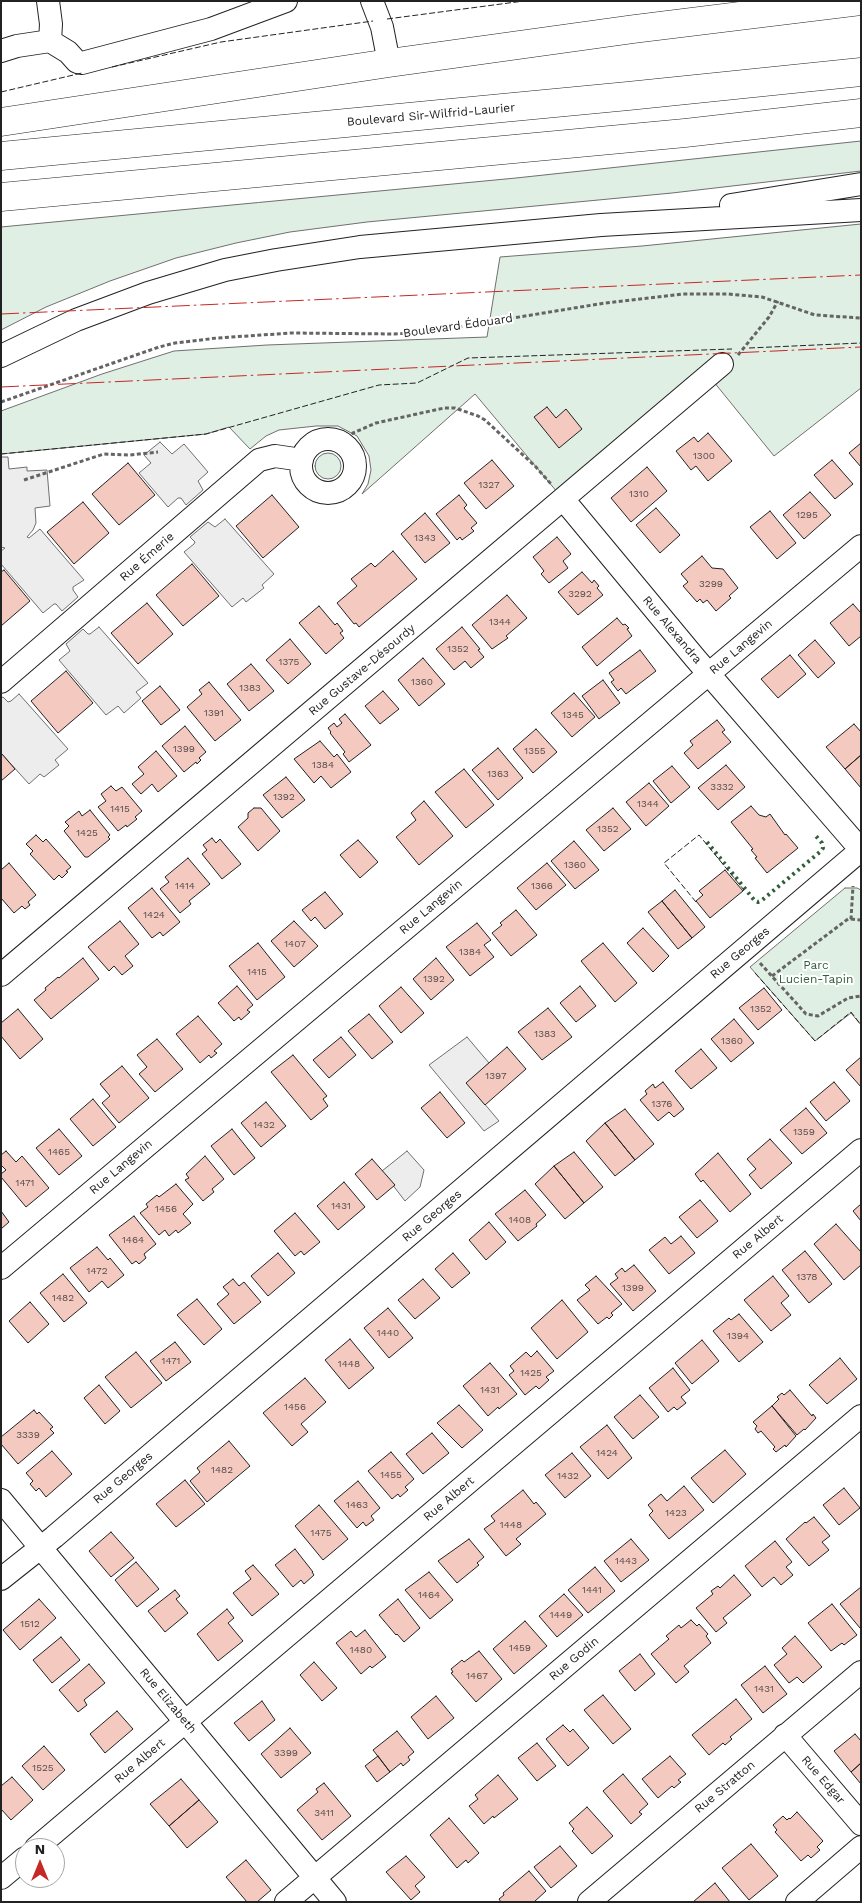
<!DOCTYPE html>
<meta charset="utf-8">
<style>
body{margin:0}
#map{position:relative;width:862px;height:1903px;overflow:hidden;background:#fff;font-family:"Work Sans",sans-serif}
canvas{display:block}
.frame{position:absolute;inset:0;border:2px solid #222;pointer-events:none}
.north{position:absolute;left:15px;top:1838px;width:50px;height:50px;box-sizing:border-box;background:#fff;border:1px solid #a7a7a7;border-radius:50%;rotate:0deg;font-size:14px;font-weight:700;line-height:20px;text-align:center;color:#222}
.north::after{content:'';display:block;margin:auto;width:18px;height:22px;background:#c62828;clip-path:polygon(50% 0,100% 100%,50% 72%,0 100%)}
</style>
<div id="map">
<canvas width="862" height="1903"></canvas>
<div class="frame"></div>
<div class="north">N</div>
</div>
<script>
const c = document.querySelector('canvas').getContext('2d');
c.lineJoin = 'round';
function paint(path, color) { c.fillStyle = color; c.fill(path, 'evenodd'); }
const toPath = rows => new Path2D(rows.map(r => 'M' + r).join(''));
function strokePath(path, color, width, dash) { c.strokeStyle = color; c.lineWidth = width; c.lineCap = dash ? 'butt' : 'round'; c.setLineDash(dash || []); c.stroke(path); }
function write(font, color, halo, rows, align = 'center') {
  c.font = font + ' "Work Sans",sans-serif'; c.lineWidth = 4; c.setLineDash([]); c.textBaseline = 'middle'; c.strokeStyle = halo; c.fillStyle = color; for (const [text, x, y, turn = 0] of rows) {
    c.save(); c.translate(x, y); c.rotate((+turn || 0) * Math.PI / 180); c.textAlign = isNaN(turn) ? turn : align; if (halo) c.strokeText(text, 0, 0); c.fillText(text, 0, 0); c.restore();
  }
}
const green = toPath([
 [861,141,861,171,672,193,367,222,290,232,236,243,176,258,110,281,46,307,1,330,1,227,516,178,861,141],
 [861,224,861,388,774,456,709,376,563,499,475,394,362,494,368,484,371,470,369,456,357,436,338,426,316,426,279,430,266,436,250,449,229,427,206,434,1,454,1,411,102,374,174,351,267,345,487,337,500,257,642,246,861,224],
 '315 466a13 13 0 1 1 26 0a13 13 0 1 1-26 0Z',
 [845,888,857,888,861,890,861,1025,851,1013,815,1041,750,967,845,888]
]);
const parking = toPath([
 [160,442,172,454,184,444,208,472,198,481,203,490,186,505,181,498,178,498,168,507,139,473,151,463,144,455,160,442],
 [1,457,8,457,9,469,27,467,27,471,47,470,50,506,35,508,36,523,33,530,27,537,29,538,40,529,84,580,73,587,73,590,78,597,62,611,56,604,54,604,43,613,1,564,1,551,5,548,1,547,1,457],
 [225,519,274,574,262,585,264,588,246,602,243,598,232,607,184,552,194,544,195,542,190,537,208,522,215,527,225,519],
 [99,627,148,683,136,692,141,698,124,713,118,706,106,715,59,660,70,651,66,644,83,629,88,634,90,634,99,627],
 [19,694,68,749,55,760,59,765,44,777,40,774,29,784,1,753,1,698,3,697,8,702,11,701,19,694],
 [467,1037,489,1063,467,1083,499,1121,484,1131,429,1065,467,1037],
 [407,1151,424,1170,420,1187,405,1201,382,1171,407,1151]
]);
const building = toPath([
 [547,407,556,418,566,409,582,429,559,448,534,417,547,407],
 [708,433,732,461,708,481,696,466,691,470,676,451,694,437,698,442,708,433],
 [861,443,861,467,849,453,861,443],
 [492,460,514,486,486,509,464,483,492,460],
 [832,460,853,484,835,499,814,475,832,460],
 [128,463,155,495,119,525,92,494,128,463],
 [647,467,667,491,631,522,611,498,647,467],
 [810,492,831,515,804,539,783,515,810,492],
 [272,495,299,527,263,558,236,526,272,495],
 [459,495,467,505,464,508,477,523,471,528,474,531,462,540,460,537,457,540,436,514,459,495],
 [83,502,109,533,74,564,47,532,83,502],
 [656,508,680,535,660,553,636,525,656,508],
 [770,511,796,543,777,559,750,527,770,511],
 [425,513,450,543,425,563,401,534,425,513],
 [557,537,571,554,563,561,568,568,549,583,541,574,544,571,533,557,557,537],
 [393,551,417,579,359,627,356,623,354,624,337,603,357,586,351,579,371,563,375,567,393,551],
 [702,556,712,568,723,569,738,588,729,596,731,598,716,611,707,600,703,603,700,599,697,602,683,586,688,582,681,574,702,556],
 [192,564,219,596,183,626,156,595,192,564],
 [4,570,30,601,1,626,1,572,4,570],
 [582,572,592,583,594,580,599,586,597,588,603,595,578,615,558,592,582,572],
 [507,595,527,618,506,636,508,638,492,649,472,625,507,595],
 [147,603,173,634,138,664,111,633,147,603],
 [853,604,861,613,861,636,849,646,830,623,853,604],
 [319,606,335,625,337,623,343,631,340,633,344,638,326,654,299,623,319,606],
 [617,618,623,625,625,624,629,628,627,629,632,636,597,666,582,647,617,618],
 [462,627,480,649,478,650,484,657,471,668,465,661,454,670,436,649,462,627],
 [290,639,311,664,288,684,266,660,290,639],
 [815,640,835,663,818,678,798,655,815,640],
 [640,650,656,671,626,694,621,688,618,691,611,682,614,680,609,673,640,650],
 [790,655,806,674,778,698,761,679,790,655],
 [423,658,445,684,419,706,398,680,423,658],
 [251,664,274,691,249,711,227,684,251,664],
 [66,671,93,703,58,733,31,701,66,671],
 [603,680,620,703,599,719,582,696,603,680],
 [209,682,241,720,215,741,187,707,202,694,199,690,209,682],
 [160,686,180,710,161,725,142,701,160,686],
 [383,691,399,709,380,724,365,706,383,691],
 [574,693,595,717,572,737,551,713,574,693],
 [345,714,371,745,349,762,343,754,345,752,330,733,331,732,328,728,334,723,337,727,342,723,339,719,345,714],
 [717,720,725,730,722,732,731,742,698,769,684,753,693,745,690,741,717,720],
 [854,724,861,732,861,755,845,769,826,747,854,724],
 [185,726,206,752,199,758,201,760,197,764,196,762,184,772,162,746,185,726],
 [536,729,557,752,533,773,513,749,536,729],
 [320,741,334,757,337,754,351,772,331,788,321,776,314,783,294,759,320,741],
 [498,748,523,778,498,800,472,770,498,748],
 [156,751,177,776,158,792,152,784,141,794,132,784,144,774,138,767,156,751],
 [1,753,15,769,1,781,1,753],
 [861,755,861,788,845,769,861,755],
 [726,765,745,787,718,810,698,788,726,765],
 [672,766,690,787,671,803,653,781,672,766],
 [464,769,494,805,466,828,435,792,464,769],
 [286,777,305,800,282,818,263,795,286,777],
 [649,783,669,806,646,826,626,802,649,783],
 [111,786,116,791,122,787,142,811,135,817,137,819,127,827,126,825,118,831,98,807,106,801,101,794,111,786],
 [424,801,453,836,419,865,396,837,416,820,411,813,424,801],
 [751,806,759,815,766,817,770,814,785,835,786,834,798,848,767,873,755,858,757,857,751,850,753,849,731,822,751,806],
 [254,808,261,808,280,831,258,851,238,827,248,818,248,813,254,808],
 [613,808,631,829,604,851,586,830,613,808],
 [90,810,110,835,108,837,110,839,88,857,85,857,64,831,69,826,65,822,79,811,82,816,90,810],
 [36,835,43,842,46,839,71,867,66,871,68,872,62,878,59,875,54,880,30,854,33,851,26,844,36,835],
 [212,838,216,843,220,839,241,864,222,879,202,854,207,850,203,845,212,838],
 [358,840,378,862,360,878,340,855,358,840],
 [574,841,599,870,575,889,551,861,574,841],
 [188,858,210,884,189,901,191,904,180,913,160,889,169,882,165,877,188,858],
 [9,863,36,895,28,902,30,905,25,909,22,906,14,913,1,898,1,870,9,863],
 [547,863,566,885,536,910,517,888,547,863],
 [725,870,743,891,710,918,696,901,703,895,699,891,725,870],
 [152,888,180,922,163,936,160,932,152,938,128,908,152,888],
 [675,890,705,927,692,938,662,901,675,890],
 [325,892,343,914,325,929,315,917,311,921,302,910,325,892],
 [662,901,692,938,678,949,648,912,662,901],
 [516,910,537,935,511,956,492,933,502,925,500,923,516,910],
 [120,921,139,944,125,956,133,966,122,975,114,966,109,971,88,947,120,921],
 [294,921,318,946,294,967,271,941,294,921],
 [477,923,491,940,484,945,494,957,470,976,446,947,477,923],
 [643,928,669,956,653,972,627,943,643,928],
 [258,943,285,977,257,1000,229,966,258,943],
 [603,943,637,983,615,1002,581,961,603,943],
 [83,958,99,979,51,1019,34,1000,46,990,45,988,58,977,59,978,83,958],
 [436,958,454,980,431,1000,413,979,436,958],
 [237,986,253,1005,247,1010,250,1012,241,1020,239,1017,234,1021,218,1003,237,986],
 [580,986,596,1006,576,1022,560,1003,580,986],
 [401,987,424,1013,401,1033,379,1006,401,987],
 [764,988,782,1010,758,1030,739,1008,764,988],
 [548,1008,572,1037,542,1060,518,1032,548,1008],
 [18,1009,43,1039,20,1059,1,1036,1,1023,18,1009],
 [369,1014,393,1042,372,1059,348,1031,369,1014],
 [198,1016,222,1044,214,1051,217,1053,211,1058,209,1055,200,1063,176,1034,198,1016],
 [734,1019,754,1043,731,1062,711,1039,734,1019],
 [341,1037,356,1055,329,1078,313,1060,341,1037],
 [157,1039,183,1069,155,1092,139,1074,147,1067,137,1055,157,1039],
 [507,1047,526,1069,485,1105,466,1083,507,1047],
 [701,1049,717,1068,691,1089,675,1071,701,1049],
 [293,1055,327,1096,323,1099,328,1106,311,1120,271,1072,293,1055],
 [861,1057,861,1087,846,1070,861,1057],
 [122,1066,149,1098,119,1123,102,1103,110,1096,100,1084,122,1066],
 [663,1082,684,1109,674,1117,669,1112,658,1121,640,1100,647,1094,645,1091,653,1084,655,1088,663,1082],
 [834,1082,850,1101,826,1121,810,1102,834,1082],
 [440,1092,465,1123,447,1138,421,1108,440,1092],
 [93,1099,116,1127,93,1146,70,1119,93,1099],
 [266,1102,286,1126,261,1147,241,1123,266,1102],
 [806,1108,827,1133,802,1154,780,1130,806,1108],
 [625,1109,654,1144,635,1160,605,1123,625,1109],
 [605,1123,635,1160,615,1176,586,1141,605,1123],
 [59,1129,82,1156,59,1175,36,1148,59,1129],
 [232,1129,255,1158,234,1175,211,1146,232,1129],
 [770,1139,792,1163,761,1189,749,1175,756,1169,747,1159,770,1139],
 [6,1151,16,1162,22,1156,49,1188,26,1207,1,1177,1,1174,6,1170,1,1165,1,1155,6,1151],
 [574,1152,603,1187,584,1203,554,1166,574,1152],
 [718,1153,751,1194,730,1212,703,1180,701,1182,695,1174,718,1153],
 [205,1156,224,1179,212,1189,214,1192,203,1201,185,1180,189,1178,186,1174,205,1156],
 [372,1159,395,1185,377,1200,355,1174,372,1159],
 [554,1166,584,1203,565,1219,535,1184,554,1166],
 [344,1182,365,1207,338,1230,317,1206,344,1182],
 [176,1184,193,1204,183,1214,191,1223,178,1233,176,1230,169,1236,165,1230,159,1235,140,1213,148,1207,146,1204,157,1195,159,1197,176,1184],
 [525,1190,546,1215,536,1224,537,1226,518,1241,495,1214,525,1190],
 [700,1200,718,1221,697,1238,679,1217,700,1200],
 [861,1204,861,1221,853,1211,861,1204],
 [1,1211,9,1222,1,1229,1,1211],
 [295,1213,320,1242,304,1255,301,1251,295,1256,274,1231,295,1213],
 [134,1216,156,1244,144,1254,146,1258,139,1264,136,1261,132,1264,109,1235,134,1216],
 [489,1222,506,1242,486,1260,469,1240,489,1222],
 [836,1224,861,1252,861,1265,844,1280,814,1244,836,1224],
 [681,1236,695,1253,669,1274,649,1250,665,1237,671,1244,681,1236],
 [97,1247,108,1260,110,1258,124,1275,108,1288,102,1281,89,1292,70,1268,97,1247],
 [805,1251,832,1284,809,1303,782,1270,805,1251],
 [278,1253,295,1273,268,1296,251,1276,278,1253],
 [453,1253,470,1273,452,1288,435,1269,453,1253],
 [634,1265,656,1291,633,1311,610,1284,618,1278,615,1274,622,1268,625,1272,634,1265],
 [63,1274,87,1303,64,1322,40,1293,63,1274],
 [596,1276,622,1304,611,1313,613,1315,609,1319,607,1317,598,1324,577,1300,590,1290,585,1285,596,1276],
 [773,1276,789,1296,781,1303,791,1315,771,1331,744,1300,773,1276],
 [233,1279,239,1286,244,1282,261,1302,234,1324,217,1304,229,1294,223,1287,233,1279],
 [423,1279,440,1298,415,1319,398,1300,423,1279],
 [197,1299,222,1329,204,1345,177,1315,197,1299],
 [562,1300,588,1332,557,1359,531,1328,562,1300],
 [30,1302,49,1324,28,1343,9,1321,30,1302],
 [388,1308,413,1338,389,1358,364,1328,388,1308],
 [739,1314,763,1342,739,1362,713,1331,729,1318,731,1320,739,1314],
 [350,1339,374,1368,349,1389,325,1360,350,1339],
 [702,1340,719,1361,692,1384,675,1363,702,1340],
 [175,1342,191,1362,166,1381,150,1361,175,1342],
 [537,1351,554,1371,546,1377,549,1380,539,1389,536,1386,525,1395,509,1375,514,1371,510,1366,526,1352,531,1357,537,1351],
 [136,1352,162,1383,131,1408,105,1377,136,1352],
 [840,1358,857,1379,827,1404,809,1385,840,1358],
 [490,1363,517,1394,499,1409,498,1407,488,1416,463,1386,490,1363],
 [673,1368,690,1390,681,1397,686,1403,677,1410,674,1407,668,1412,649,1388,673,1368],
 [305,1378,326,1402,301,1424,308,1432,292,1446,263,1413,305,1378],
 [99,1385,120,1411,105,1424,84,1398,99,1385],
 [790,1390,812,1416,813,1414,816,1418,805,1430,804,1429,797,1435,772,1406,779,1399,777,1397,782,1393,784,1395,790,1390],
 [640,1395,659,1417,633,1439,614,1417,640,1395],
 [459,1405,483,1430,462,1448,437,1423,459,1405],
 [772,1406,796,1436,786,1447,785,1445,776,1452,773,1449,775,1447,761,1431,758,1433,755,1429,757,1426,753,1422,772,1406],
 [34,1410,37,1414,39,1412,53,1427,50,1429,54,1433,18,1464,1,1444,1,1437,34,1410],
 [607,1425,632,1458,608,1479,580,1447,607,1425],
 [432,1433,449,1453,423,1474,406,1454,432,1433],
 [229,1441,250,1466,207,1502,190,1481,200,1472,197,1468,229,1441],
 [725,1450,746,1474,713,1503,691,1478,725,1450],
 [52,1451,72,1474,46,1497,39,1488,36,1491,30,1484,33,1481,26,1473,52,1451],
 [391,1452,414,1479,405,1487,408,1490,400,1497,398,1494,392,1499,368,1471,391,1452],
 [572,1453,591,1476,565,1498,545,1475,572,1453],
 [185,1480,205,1504,176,1527,156,1504,185,1480],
 [358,1481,380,1508,371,1516,374,1520,366,1526,363,1522,357,1528,334,1501,358,1481],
 [684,1486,704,1510,669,1539,649,1515,653,1511,648,1505,661,1494,667,1501,684,1486],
 [844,1488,860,1508,839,1525,823,1505,844,1488],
 [523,1490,534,1504,536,1502,546,1514,516,1539,521,1544,506,1556,484,1529,495,1521,491,1516,523,1490],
 [319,1505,348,1539,323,1560,295,1526,319,1505],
 [814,1517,830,1536,822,1542,829,1550,809,1566,786,1539,805,1522,806,1523,814,1517],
 [111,1532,134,1558,111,1577,89,1551,111,1532],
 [469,1539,484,1557,477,1563,479,1565,457,1583,438,1561,469,1539],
 [631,1539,649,1560,621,1582,604,1561,631,1539],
 [775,1541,792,1562,786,1567,793,1575,781,1585,774,1577,762,1587,745,1566,775,1541],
 [295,1549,313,1572,312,1572,314,1575,304,1584,301,1580,293,1587,275,1565,295,1549],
 [136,1562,159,1589,137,1607,115,1580,136,1562],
 [253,1565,279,1594,252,1616,233,1593,251,1579,245,1571,253,1565],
 [595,1567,615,1591,588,1613,568,1590,595,1567],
 [429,1572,453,1600,430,1619,405,1590,429,1572],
 [734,1575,751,1595,723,1618,727,1623,716,1632,696,1608,713,1594,711,1591,718,1586,720,1588,734,1575],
 [861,1587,861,1628,860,1628,840,1604,861,1587],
 [175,1590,180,1596,176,1599,188,1613,165,1632,148,1611,175,1590],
 [564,1594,583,1615,557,1637,539,1616,564,1594],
 [39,1599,56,1618,20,1650,3,1630,39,1599],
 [398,1599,420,1628,404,1642,397,1634,396,1635,379,1615,398,1599],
 [832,1604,857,1635,844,1645,842,1643,831,1651,808,1623,832,1604],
 [227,1609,234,1618,228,1623,243,1641,218,1661,197,1634,227,1609],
 [691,1620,697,1626,699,1624,708,1634,706,1636,711,1643,684,1666,689,1672,676,1683,651,1654,669,1639,666,1636,679,1625,681,1628,691,1620],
 [525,1621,547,1646,514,1674,493,1649,525,1621],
 [365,1630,386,1657,372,1668,370,1666,361,1674,336,1643,351,1631,356,1637,365,1630],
 [795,1636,822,1667,803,1683,797,1677,789,1683,774,1665,787,1654,782,1648,795,1636],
 [61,1637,80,1660,52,1683,33,1660,61,1637],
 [479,1651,502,1679,476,1702,451,1673,453,1672,451,1669,462,1660,464,1662,479,1651],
 [640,1654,655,1674,635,1691,619,1671,640,1654],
 [314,1662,337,1688,322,1701,300,1675,314,1662],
 [89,1664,105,1683,84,1700,87,1705,78,1712,59,1690,89,1664],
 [765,1666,787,1694,763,1713,741,1685,765,1666],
 [603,1695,631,1729,613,1744,584,1710,603,1695],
 [436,1696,454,1718,428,1739,411,1717,436,1696],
 [736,1699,752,1719,730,1737,732,1739,725,1745,723,1743,709,1755,692,1735,736,1699],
 [262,1701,275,1720,249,1741,234,1723,262,1701],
 [117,1711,133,1729,105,1753,90,1734,117,1711],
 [563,1725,570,1732,573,1729,589,1748,568,1766,546,1739,563,1725],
 [290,1728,311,1753,281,1778,261,1754,290,1728],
 [397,1731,414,1752,408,1757,410,1760,403,1766,401,1763,390,1772,373,1750,397,1731],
 [855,1734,861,1741,861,1763,851,1772,834,1751,855,1734],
 [537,1743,556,1766,537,1781,518,1758,537,1743],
 [44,1746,65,1770,43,1790,22,1766,44,1746],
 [378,1756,390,1772,377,1782,365,1766,378,1756],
 [670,1756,686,1774,678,1780,681,1782,674,1788,672,1786,658,1798,642,1779,670,1756],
 [861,1763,861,1784,851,1772,861,1763],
 [623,1774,648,1804,639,1812,642,1814,631,1824,603,1791,623,1774],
 [498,1775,518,1799,494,1818,493,1816,484,1824,469,1806,478,1799,475,1795,498,1775],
 [12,1777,33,1800,11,1820,1,1809,1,1786,12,1777],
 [181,1779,199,1800,169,1826,150,1804,181,1779],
 [324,1783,351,1816,322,1840,297,1810,318,1792,316,1789,324,1783],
 [199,1800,218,1822,187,1848,169,1826,199,1800],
 [587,1807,613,1836,592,1854,572,1831,574,1829,569,1823,587,1807],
 [797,1812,823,1841,817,1847,820,1850,811,1858,808,1855,801,1861,775,1832,777,1830,773,1825,783,1816,787,1820,789,1818,790,1819,797,1812],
 [449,1818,479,1853,468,1863,466,1860,457,1868,430,1835,449,1818],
 [751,1844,778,1876,749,1900,722,1868,751,1844],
 [560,1846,577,1866,551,1888,534,1867,560,1846],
 [406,1856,425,1877,415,1886,420,1892,411,1900,386,1872,406,1856],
 [246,1860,271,1890,257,1902,247,1902,226,1877,246,1860],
 [529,1871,546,1891,534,1902,501,1902,499,1899,504,1895,503,1893,529,1871],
 [715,1883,730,1902,693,1902,715,1883]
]);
const path = toPath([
 [738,355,769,317,778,301],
 [1,402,159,347,175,343,217,338,291,333,394,334,427,332,605,303,683,294,728,294,762,297,815,315,861,318],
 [342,443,353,433,376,423,444,408,455,408,478,416,485,420,535,466,551,484],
 [24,480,104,454,130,455,158,452],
 [851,919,861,920],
 [760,963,806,1014,818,1016,848,998,861,996],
 [772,976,848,919,851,919,853,886]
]);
const minor = toPath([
 [48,1,51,24,50,41],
 [372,1,382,27,389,63],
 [1,51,17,46,50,41,68,52,77,62,82,63,211,29,286,1],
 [731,205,861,184],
 [1,356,76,320,148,293,225,270,276,260,360,247,601,225,861,210],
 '301 466a27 27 0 1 1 54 0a27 27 0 1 1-54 0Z',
 [563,499,695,658,861,850],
 [1,682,259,460,275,456,302,460],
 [1,975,722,364],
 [1,1268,861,546],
 [1,1500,335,1902],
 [1,1579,54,1537,861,850],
 [785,1735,861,1824],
 [36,1848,861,1150],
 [1,1878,25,1858],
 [286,1902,861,1416],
 [589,1902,861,1672],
 [797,1902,861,1847]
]);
const highway = toPath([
 [1,122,389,63,634,29,861,1],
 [1,156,628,96,861,72],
 [1,197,685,133,861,113]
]);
const hedge = toPath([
 [707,842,755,901,758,902,761,901,821,851,823,848,822,843,815,835]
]);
const fence = toPath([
 [387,19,524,1],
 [112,67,221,42,373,21],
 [1,92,82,73],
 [749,348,861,343],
 [1,454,206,434,379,385,417,383,468,358,732,349],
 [696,902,664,863,699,835,744,890,743,891],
 [755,973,815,1041,851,1012,861,1025]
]);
const power = toPath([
 [1,314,861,275],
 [1,387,861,347]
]);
const numberNames = [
 ["1300",704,456],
 ["1327",489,485],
 ["1310",639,494],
 ["1295",807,515],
 ["1343",425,538],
 ["3299",711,584],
 ["3292",580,594],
 ["1344",500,622],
 ["1352",458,649],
 ["1375",289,662],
 ["1360",422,682],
 ["1383",250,688],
 ["1391",214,713],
 ["1345",573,715],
 ["1399",184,749],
 ["1355",535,751],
 ["1384",323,765],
 ["1363",498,774],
 ["3332",722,787],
 ["1392",284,797],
 ["1344",648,804],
 ["1415",120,809],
 ["1352",608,829],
 ["1425",87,833],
 ["1360",575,865],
 ["1414",185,886],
 ["1366",542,886],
 ["1424",154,915],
 ["1407",295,944],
 ["1384",470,952],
 ["1415",257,972],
 ["1392",434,979],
 ["1352",761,1009],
 ["1383",545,1034],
 ["1360",732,1041],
 ["1397",496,1076],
 ["1376",662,1104],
 ["1432",264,1125],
 ["1359",804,1132],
 ["1465",59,1152],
 ["1471",25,1183],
 ["1431",341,1206],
 ["1456",166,1209],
 ["1408",520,1220],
 ["1464",133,1240],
 ["1472",97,1271],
 ["1378",807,1277],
 ["1399",633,1288],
 ["1482",63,1298],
 ["1440",388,1333],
 ["1394",738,1336],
 ["1471",171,1361],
 ["1448",349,1364],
 ["1425",531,1373],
 ["1431",490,1390],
 ["1456",295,1407],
 ["3339",28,1435],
 ["1424",607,1453],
 ["1482",222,1470],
 ["1455",391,1475],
 ["1432",568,1476],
 ["1463",357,1505],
 ["1423",676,1513],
 ["1448",511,1525],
 ["1475",321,1533],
 ["1443",626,1561],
 ["1441",592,1590],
 ["1464",429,1595],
 ["1449",561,1615],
 ["1512",30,1624],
 ["1459",520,1648],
 ["1480",361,1650],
 ["1467",477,1676],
 ["1431",764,1689],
 ["3399",286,1753],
 ["1525",43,1768],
 ["3411",324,1813]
];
const streetNames = [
 ["Boulevard Sir-Wilfrid-Laurier",431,115,-5],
 ["Boulevard Édouard",458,326,-8],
 ["Rue Émerie",147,557,-41],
 ["Rue Alexandra",672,630,50],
 ["Rue Langevin",741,647,-40],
 ["Rue Gustave-Désourdy",362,670,-40],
 ["Rue Langevin",431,907,-40],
 ["Rue Georges",740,953,-40],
 ["Rue Langevin",121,1167,-40],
 ["Rue Georges",432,1216,-40],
 ["Rue Albert",758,1237,-40],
 ["Rue Georges",123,1478,-40],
 ["Rue Albert",449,1499,-40],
 ["Rue Godin",574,1659,-40],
 ["Rue Elizabeth",168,1701,50],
 ["Rue Albert",140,1761,-40],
 ["Rue Edgar",823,1780,49],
 ["Rue Stratton",725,1787,-40]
];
const parkNames = [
 ["Parc",816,965],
 ["Lucien-Tapin",816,979]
];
paint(green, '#e0efe3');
strokePath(green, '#6f6f6f', 1);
paint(parking, '#ededed');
strokePath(parking, '#6f6f6f', 1);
paint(building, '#f3c9c0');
strokePath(building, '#222', 1);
strokePath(minor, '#222', 24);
strokePath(highway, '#222', 29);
strokePath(path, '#646464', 3, [4, 2.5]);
strokePath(minor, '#fff', 22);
strokePath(highway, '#fff', 28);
strokePath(hedge, '#2f5e38', 4, [2.5, 4]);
strokePath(fence, '#222', 1, [6, 2.5]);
strokePath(power, '#c62828', 1, [18, 4, 2.5, 4]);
write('10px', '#564c4a', null, numberNames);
write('12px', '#222', '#fff', streetNames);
write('12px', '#2f5e38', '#fff', parkNames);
</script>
